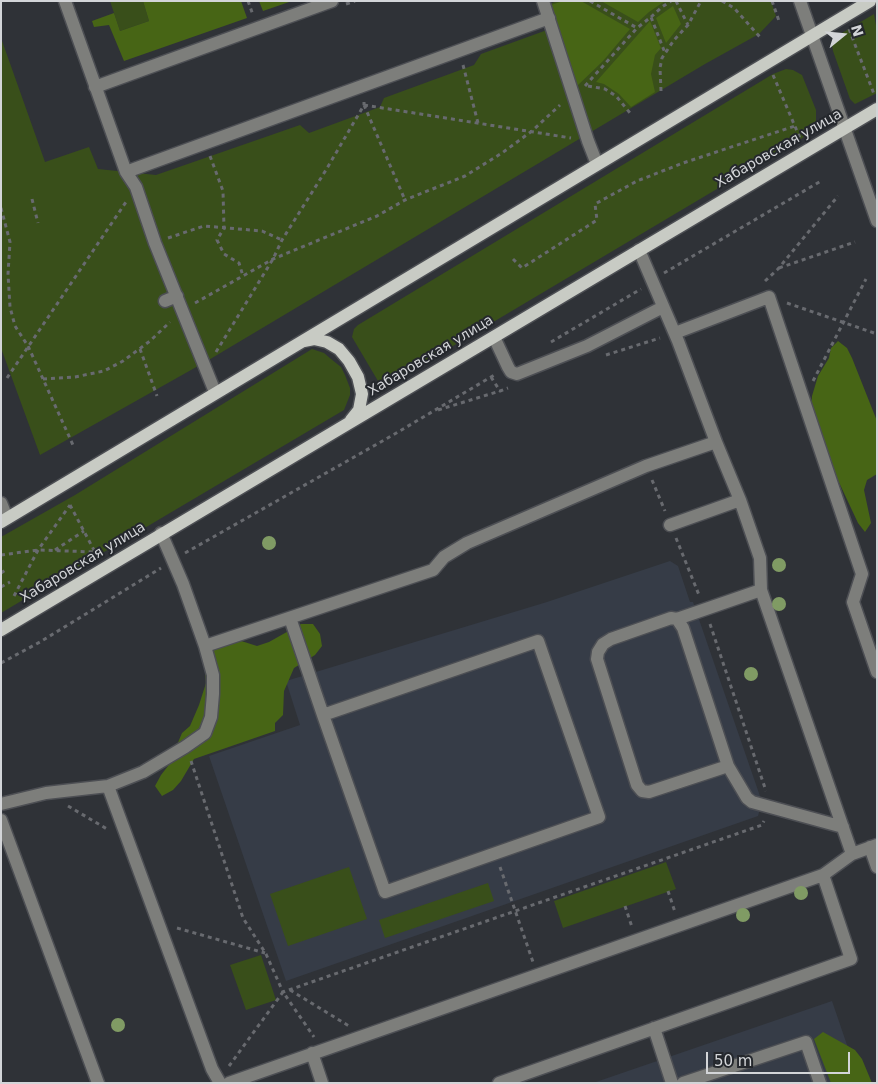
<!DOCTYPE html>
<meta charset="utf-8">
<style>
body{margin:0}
#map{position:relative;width:878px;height:1084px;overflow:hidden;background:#2f3237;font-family:"DejaVu Sans",sans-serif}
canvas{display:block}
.frame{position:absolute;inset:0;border:2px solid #d3d5d8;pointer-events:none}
.north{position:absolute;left:818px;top:10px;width:50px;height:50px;-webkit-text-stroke:4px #25282d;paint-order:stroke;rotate:73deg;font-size:14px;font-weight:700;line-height:20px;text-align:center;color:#d3d5d8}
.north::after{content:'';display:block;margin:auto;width:18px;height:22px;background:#d3d5d8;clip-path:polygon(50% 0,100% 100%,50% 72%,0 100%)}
.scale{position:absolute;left:706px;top:1052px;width:144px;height:22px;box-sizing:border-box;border:2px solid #d3d5d8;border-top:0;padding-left:6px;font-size:15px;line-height:18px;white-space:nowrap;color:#d3d5d8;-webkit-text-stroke:4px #25282d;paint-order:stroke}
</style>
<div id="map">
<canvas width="878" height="1084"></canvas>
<div class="frame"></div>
<div class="north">N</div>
<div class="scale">50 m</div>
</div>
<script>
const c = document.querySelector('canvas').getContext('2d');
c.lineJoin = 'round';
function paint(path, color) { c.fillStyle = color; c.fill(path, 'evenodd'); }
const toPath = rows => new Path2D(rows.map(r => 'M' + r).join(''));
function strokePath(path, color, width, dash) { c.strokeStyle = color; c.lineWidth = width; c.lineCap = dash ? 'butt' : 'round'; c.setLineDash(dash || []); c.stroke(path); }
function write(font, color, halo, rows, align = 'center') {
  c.font = font + ' "DejaVu Sans",sans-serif'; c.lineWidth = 4; c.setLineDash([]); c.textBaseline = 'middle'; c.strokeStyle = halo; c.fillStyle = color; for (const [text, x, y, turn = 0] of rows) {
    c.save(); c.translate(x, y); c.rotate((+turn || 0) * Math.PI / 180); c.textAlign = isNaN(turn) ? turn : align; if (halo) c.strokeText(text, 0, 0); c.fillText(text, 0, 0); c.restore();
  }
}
const built = toPath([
 [670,561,678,566,690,602,693,602,762,802,758,816,286,981,209,756,300,725,286,681,547,602],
 [832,1001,860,1083,593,1083]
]);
const green = toPath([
 [110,1,143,1,149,21,120,31],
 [557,1,771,1,776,16,759,34,705,64,207,361,40,455,1,348,1,38,45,162,89,147,98,169,156,175,300,125,309,133,380,107,384,98,474,65,481,54,547,30,547,5],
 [874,14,877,31,877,93,855,104,850,99,833,51,832,45,836,38,842,33],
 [786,69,793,70,802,75,816,110,816,124,812,131,801,139,389,384,382,384,378,381,352,337,354,329,358,325,773,74],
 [312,349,324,353,331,359,341,367,345,375,350,388,350,395,344,410,1,613,1,537,75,495],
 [666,862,676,889,563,928,554,901],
 [349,867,367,919,288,946,270,894],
 [488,883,494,901,385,938,379,920],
 [261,955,276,1000,246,1010,230,965]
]);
const forest = toPath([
 [143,1,241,1,247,18,124,61,109,25,94,27,92,21,114,13,120,31,149,21],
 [259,1,292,1,263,11],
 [563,1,581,1,630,29,603,61,577,86,551,5],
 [601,1,665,1,649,12,638,22],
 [673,6,681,24,666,43,656,18],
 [650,21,661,48,655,55,651,74,655,92,631,107,619,94,604,84,596,82],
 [838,341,847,348,852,358,877,421,877,474,867,480,864,490,871,523,865,532,858,523,836,476,821,437,811,407,812,396,818,376,829,358,831,348],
 [301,624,313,624,320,634,322,646,315,655,294,668,284,691,283,715,275,723,275,731,194,759,181,781,173,790,162,796,155,786,161,775,168,766,182,733,190,726,199,705,206,683,205,671,208,659,214,650,223,642,235,639,257,646,269,642],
 [823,1032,855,1050,862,1059,872,1083,831,1083,814,1039]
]);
const path = toPath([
 [248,1,253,15],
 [590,1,637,28],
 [676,1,688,25],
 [722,1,734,8,760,37],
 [772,1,779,21],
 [346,4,355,1],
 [651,17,662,7,671,1],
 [849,29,874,94],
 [463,65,478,123],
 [773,75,800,138],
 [585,86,637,28,651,17,665,53],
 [588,86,605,89,616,96,630,113],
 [661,91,660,68,662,58,674,40,688,25,701,1],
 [364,105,571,138],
 [364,105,405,200],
 [210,156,223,191,224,228,217,240,224,254,239,263,243,276],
 [32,199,38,223],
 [1,208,10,242,8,274,10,307,15,326,28,346,73,445],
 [168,238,204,226,262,231,282,240],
 [513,259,522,268,597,220,595,204,637,181,683,163,795,126],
 [779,268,855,242],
 [664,273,821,181],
 [765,281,778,269,838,196],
 [195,303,273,259,377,216,405,200,465,176,502,153,532,131,560,105],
 [787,303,877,334],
 [551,342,641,289],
 [140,349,157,396],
 [216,352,273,259,282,240,326,170,364,105,364,102],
 [606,355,660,338],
 [491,377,500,391,508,388],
 [7,378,126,202],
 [43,379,75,377,104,371,123,361,150,341,170,322],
 [813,381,866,279],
 [438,410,500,391],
 [652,480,665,511],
 [70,505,95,552],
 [676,538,699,595],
 [55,550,84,531],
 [185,553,393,435,496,374],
 [1,555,38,550,95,552],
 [1,573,7,569],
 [1,587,10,582],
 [14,596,38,550,70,505],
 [710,624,766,791],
 [1,663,40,642,161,568],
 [191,761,243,918,266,954,283,992,762,825,764,821],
 [68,806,107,829],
 [500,867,533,962],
 [668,891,675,912],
 [625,906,632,927],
 [177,928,265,953],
 [290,990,349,1026],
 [229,1066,283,992,314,1037]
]);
const minor = toPath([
 [65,1,126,172,136,187,155,243,215,392],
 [543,1,588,141,597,164],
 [800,1,877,221],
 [95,87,332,1],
 [126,172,549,18],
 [165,301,177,296],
 [675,333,769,297,862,574,853,602,877,672],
 [494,337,508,367,511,372,517,374,587,346,663,307],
 [716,442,740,500,760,558,761,590],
 [1,503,7,518],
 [670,525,740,500],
 [161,533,183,584,205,646,213,675,213,694,211,717,205,733,185,747,143,772,108,786,212,1069,220,1083],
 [290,618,323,715,385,892,599,817,538,641,323,715],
 [677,619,683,628,728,766,649,792,642,791,637,785,597,659,598,652,603,644,611,639,671,618,677,619,761,590,852,854],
 [205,646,433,570,444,557,467,543,646,466,716,442,678,341,639,250],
 [728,766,747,798,752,802,843,827],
 [1,804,46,793,108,786],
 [1,820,98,1083],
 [870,847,877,867],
 [654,1028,672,1083],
 [312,1053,322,1083],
 [229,1083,823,875,852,854,877,845],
 [499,1083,851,959,823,875],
 [683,1083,806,1042,820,1083]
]);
const major = toPath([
 [304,341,314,339,327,342,339,349,349,361,358,377,362,394,359,410,351,420],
 [1,522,870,1],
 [1,630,877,109]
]);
const trees = [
 [269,543],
 [779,565],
 [779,604],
 [751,674],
 [801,893],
 [743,915],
 [118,1025]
];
const streetNames = [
 ["Хабаровская улица",779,149,-30],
 ["Хабаровская улица",431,356,-31],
 ["Хабаровская улица",83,563,-31]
];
paint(built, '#363c47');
paint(green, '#394f1a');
paint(forest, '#476515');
strokePath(minor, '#4d4f54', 15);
strokePath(major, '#4d4f54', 15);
strokePath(path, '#686a6f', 3, [4, 4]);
strokePath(minor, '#7d7e7b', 12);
strokePath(major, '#c8cbc4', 12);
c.fillStyle = '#809b64';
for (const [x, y] of trees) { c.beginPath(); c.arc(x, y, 7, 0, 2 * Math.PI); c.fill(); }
write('14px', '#d3d5d8', '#25282d', streetNames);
</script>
